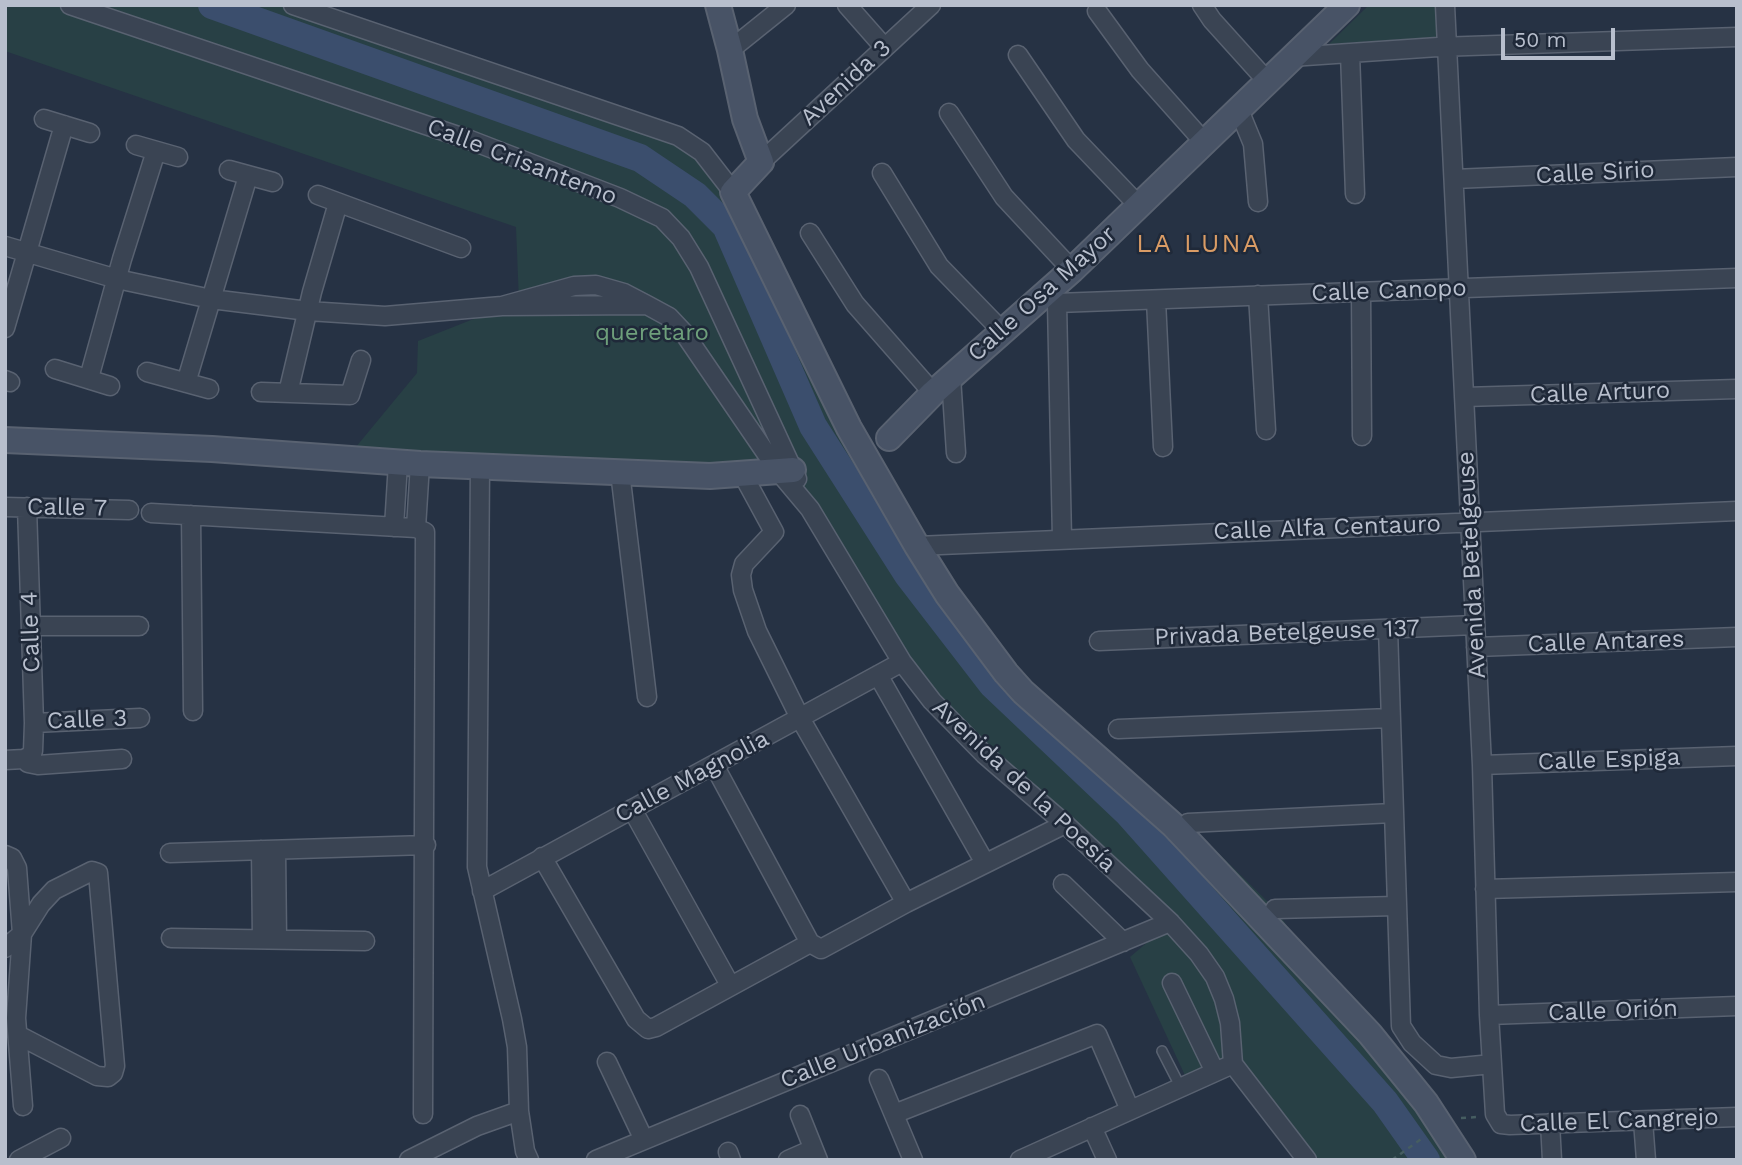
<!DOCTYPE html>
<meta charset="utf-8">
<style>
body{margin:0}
#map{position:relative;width:1742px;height:1165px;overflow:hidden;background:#263244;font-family:"Work Sans",sans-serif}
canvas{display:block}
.frame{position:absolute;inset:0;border:7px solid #b8bfcd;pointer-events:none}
.scale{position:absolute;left:1501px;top:28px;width:114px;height:32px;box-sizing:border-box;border:4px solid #b8bfcd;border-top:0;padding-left:9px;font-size:21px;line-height:24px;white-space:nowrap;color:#b8bfcd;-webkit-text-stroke:5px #1f2939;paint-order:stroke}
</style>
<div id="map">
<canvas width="1742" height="1165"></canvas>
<div class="frame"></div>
<div class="scale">50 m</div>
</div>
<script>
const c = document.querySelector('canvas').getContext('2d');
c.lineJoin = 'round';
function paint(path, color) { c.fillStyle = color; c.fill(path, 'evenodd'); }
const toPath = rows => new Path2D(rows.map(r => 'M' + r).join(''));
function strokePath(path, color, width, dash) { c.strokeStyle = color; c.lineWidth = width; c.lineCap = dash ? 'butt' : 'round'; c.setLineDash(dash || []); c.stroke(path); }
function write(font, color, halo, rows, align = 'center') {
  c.font = font + ' "Work Sans",sans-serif'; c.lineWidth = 5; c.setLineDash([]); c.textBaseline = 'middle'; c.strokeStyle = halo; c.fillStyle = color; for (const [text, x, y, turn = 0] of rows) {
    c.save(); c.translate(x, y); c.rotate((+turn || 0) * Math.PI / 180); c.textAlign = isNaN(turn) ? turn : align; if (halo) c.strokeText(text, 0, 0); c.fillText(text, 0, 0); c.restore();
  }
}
const green = toPath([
 [5,5,293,5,702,152,849,428,1006,673,1188,823,1275,909,1455,1160,1301,1160,1233,1064,1189,1084,1130,957,1170,923,902,662,779,472,346,459,417,373,418,341,519,301,516,227,5,51],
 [1369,5,1438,5,1440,37,1329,44]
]);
const river = toPath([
 [212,5,640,158,695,195,726,226,813,426,908,575,992,684,1127,812,1385,1102,1426,1160]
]);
const path = toPath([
 [1461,1118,1478,1117],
 [1392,1160,1424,1137]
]);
const lane = toPath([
 [1162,1051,1181,1088]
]);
const street = toPath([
 [70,5,470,140,620,198,662,218,681,238,699,267,797,479],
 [293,5,678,136,702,152,733,192],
 [847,5,884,47],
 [1202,5,1212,20,1267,81],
 [1445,5,1482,765,1489,1015,1495,1114,1501,1124,1510,1125,1737,1117],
 [1097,11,1140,70,1204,142],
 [730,50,786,5],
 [1350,53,1355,194],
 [1018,55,1076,140,1139,206],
 [1291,57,1438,47,1737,37],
 [1239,110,1253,144,1258,202],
 [949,113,1004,197,1072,270],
 [44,119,90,133],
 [136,145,178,157],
 [761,162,931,5],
 [229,170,273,182],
 [882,173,939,266,1002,331],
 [1454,179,1737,167],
 [318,195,461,248],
 [810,233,855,304,933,393],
 [5,246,117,279,211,299,308,311,385,316,502,306,645,305],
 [1361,292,1362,436],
 [1258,295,1266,430],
 [1156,300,1163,447],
 [1057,303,1737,278],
 [1057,303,1062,539],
 [502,306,574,286,596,285,624,293,647,305,669,317,684,333,779,472,810,509,902,662,932,701,984,754,1065,824,1170,922,1199,954,1215,977,1224,999,1230,1023,1233,1064],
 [5,328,64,125],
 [55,369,110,386],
 [147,372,209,389],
 [951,377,956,453],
 [89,378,122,259,156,151],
 [5,380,10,382],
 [186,383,248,176],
 [261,392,350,395,361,360],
 [288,393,312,292,338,203],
 [1464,397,1737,389],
 [480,466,477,867,512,1019,517,1047,519,1111,525,1151,529,1160],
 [620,472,647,697],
 [743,475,774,532,744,564,741,575,743,590,757,631,800,718,906,903],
 [5,507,129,510],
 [151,513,416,528,425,532,423,1114],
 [191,515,193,711],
 [394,527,398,463],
 [416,528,420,464],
 [917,546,1737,511],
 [31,626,139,626],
 [1388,629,1401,1026,1412,1043,1436,1065,1451,1068,1492,1064],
 [1099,641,1475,625],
 [1476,647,1737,637],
 [878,675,985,863],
 [34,723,140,718],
 [1118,729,1390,718],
 [24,759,28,763,38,765,122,759],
 [5,760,24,759,30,756,33,751,34,723,27,507],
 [714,765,810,943,821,949,906,903,1065,824],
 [1482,765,1737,756],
 [632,809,730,985],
 [1188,823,1393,813],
 [261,850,262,939],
 [276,850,277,939],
 [170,853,426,845],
 [5,855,12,858,17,868,22,934,16,1018,23,1106],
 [542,857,636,1019,648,1029,656,1027,810,943],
 [1063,884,1123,942],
 [1485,889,1737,882],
 [482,891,902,662],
 [1275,909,1396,906],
 [171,938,365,941],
 [5,948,22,934,41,904,54,890,92,871,98,873,115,1066,113,1073,108,1077,97,1076,18,1035],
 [1172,983,1215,1072],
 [1489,1015,1737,1006],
 [607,1062,644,1140],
 [1233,1064,1307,1160],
 [879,1079,913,1160],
 [894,1114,1097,1034,1130,1110],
 [800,1115,818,1160],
 [1643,1121,1646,1160],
 [1550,1123,1552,1160],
 [1092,1127,1107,1160],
 [728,1152,731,1160],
 [19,1160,61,1138],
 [409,1160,477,1126,519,1111],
 [596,1160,1170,922],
 [788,1160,813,1149],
 [1020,1160,1233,1064]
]);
const secondary = toPath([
 [718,5,730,50,745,119,761,162,733,192,849,428,917,546,947,594,1006,673,1023,692,1173,825,1370,1034,1426,1103,1463,1160],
 [889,438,933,393,1072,270,1347,5],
 [5,440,212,449,420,464,710,476,793,470]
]);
const streetNames = [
 ["Avenida 3",846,83,-43],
 ["Calle Crisantemo",522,162,21],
 ["Calle Sirio",1595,173,-3],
 ["Calle Canopo",1389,291,-2],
 ["Calle Osa Mayor",1042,294,-42],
 ["Calle Arturo",1600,393,-2],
 ["Calle 7",67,508,1],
 ["Calle Alfa Centauro",1327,528,-2],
 ["Avenida Betelgeuse",1472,565,-93],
 ["Calle 4",31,632,-92],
 ["Privada Betelgeuse 137",1287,633,-2],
 ["Calle Antares",1606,642,-2],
 ["Calle 3",87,720,-2],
 ["Calle Espiga",1609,760,-2],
 ["Calle Magnolia",692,777,-28],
 ["Avenida de la Poesía",1024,786,43],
 ["Calle Orión",1613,1011,-2],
 ["Calle Urbanización",883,1041,-22],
 ["Calle El Cangrejo",1619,1121,-2]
];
const parkNames = [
 ["queretaro",652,333]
];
const neighbourhoodNames = [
 ["LA LUNA",1199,244]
];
paint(green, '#284045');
strokePath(river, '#3b4e6d', 28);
strokePath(lane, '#596271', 12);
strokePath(street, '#596271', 21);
strokePath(secondary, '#596271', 28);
strokePath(path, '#465d61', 2.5, [5, 5]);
strokePath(lane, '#3a4453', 9);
strokePath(street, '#3a4453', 18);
strokePath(secondary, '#485366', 24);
write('24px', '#b8bfcd', '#1f2939', streetNames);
write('24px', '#6e9f7b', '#1f2939', parkNames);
c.letterSpacing = '2px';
write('26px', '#da9c65', '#1f2939', neighbourhoodNames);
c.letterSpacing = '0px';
</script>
